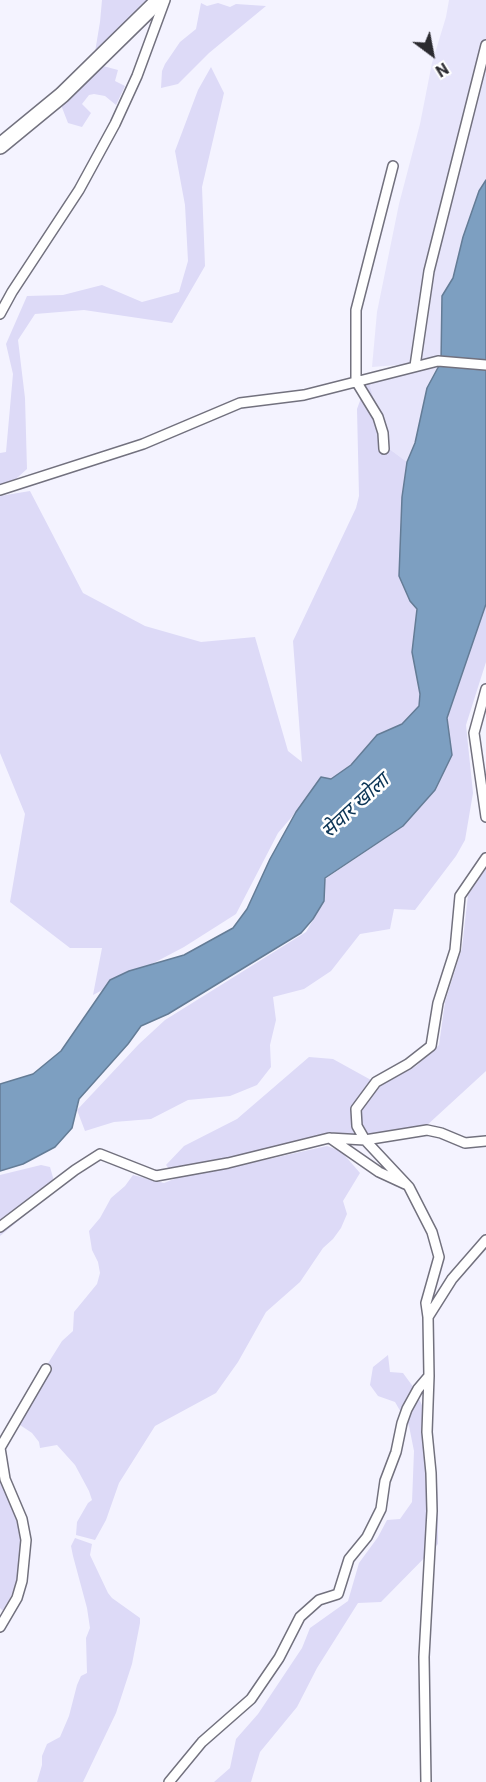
<!DOCTYPE html>
<meta charset="utf-8">
<style>
body{margin:0}
#map{position:relative;width:486px;height:1782px;overflow:hidden;background:#f4f3ff;font-family:Roboto,sans-serif}
canvas{display:block}
.north{position:absolute;left:402px;top:24px;width:60px;height:60px;-webkit-text-stroke:4px #fff;paint-order:stroke;rotate:148deg;font-size:16px;font-weight:700;line-height:24px;text-align:center;color:#2b2a30}
.north::after{content:'';display:block;margin:auto;width:21px;height:27px;background:#2b2a30;clip-path:polygon(50% 0,100% 100%,50% 72%,0 100%)}
</style>
<div id="map">
<canvas width="486" height="1782"></canvas>
<div class="north">N</div>
</div>
<script>
const c = document.querySelector('canvas').getContext('2d');
c.lineJoin = 'round';
function paint(path, color) { c.fillStyle = color; c.fill(path, 'evenodd'); }
const toPath = rows => new Path2D(rows.map(r => 'M' + r).join(''));
function strokePath(path, color, width, dash) { c.strokeStyle = color; c.lineWidth = width; c.lineCap = dash ? 'butt' : 'round'; c.setLineDash(dash || []); c.stroke(path); }
function write(font, color, halo, rows, align = 'center') {
  c.font = font + ' Roboto,"Noto Sans Devanagari",sans-serif'; c.lineWidth = 5; c.setLineDash([]); c.textBaseline = 'middle'; c.strokeStyle = halo; c.fillStyle = color; for (const [text, x, y, turn = 0] of rows) {
    c.save(); c.translate(x, y); c.rotate((+turn || 0) * Math.PI / 180); c.textAlign = isNaN(turn) ? turn : align; if (halo) c.strokeText(text, 0, 0); c.fillText(text, 0, 0); c.restore();
  }
}
const built = toPath([
 [449,0,486,0,486,180,479,191,463,237,453,278,442,296,441,362,427,388,415,443,407,462,388,448,368,379,437,362,372,367,377,312,399,204,420,124,432,63,446,17]
]);
const green = toPath([
 [102,0,148,0,95,52,100,22],
 [201,3,207,6,218,3,230,7,236,4,266,6,209,53,178,84,161,88,162,71,165,64,180,42,196,29],
 [103,66,118,70,115,81,125,86,116,105,105,96,94,94,89,95,82,104,91,113,82,127,68,123,61,105],
 [211,67,224,93,202,187,205,266,172,323,84,310,35,314,18,340,25,398,27,469,8,486,0,487,0,453,6,452,13,374,6,344,27,296,63,295,102,285,142,302,179,292,188,261,185,205,175,151,198,90],
 [368,379,388,448,407,462,402,497,399,576,410,601,417,609,412,652,420,694,419,706,402,724,377,735,351,765,331,779,321,777,296,812,278,833,236,914,184,947,93,995,102,948,70,948,10,902,25,814,0,753,0,496,30,491,83,593,145,626,201,642,255,637,288,751,302,762,293,641,356,508,359,496,357,409],
 [486,604,486,662,466,725,473,793,465,840,456,856,415,910,394,909,390,929,360,934,331,971,304,989,273,997,276,1020,270,1045,271,1067,257,1085,230,1096,188,1100,151,1119,114,1122,85,1131,77,1110,139,1044,165,1020,306,932,324,901,325,879,403,826,452,755,447,718],
 [486,868,486,1071,425,1127,372,1135,326,1133,227,1162,171,1171,166,1165,184,1146,237,1119,309,1057,333,1059,371,1080,385,1083,416,1066,439,1045,445,1002,462,948,468,895],
 [327,1146,341,1151,360,1173,343,1201,347,1214,341,1228,333,1239,323,1248,300,1282,266,1312,238,1362,216,1393,155,1426,119,1483,106,1520,95,1540,76,1535,77,1522,88,1503,92,1500,89,1491,75,1465,57,1445,40,1448,39,1442,32,1433,20,1425,21,1420,47,1365,62,1341,73,1331,74,1312,97,1284,100,1273,98,1262,92,1250,89,1231,100,1218,111,1198,125,1186,133,1175,164,1183,182,1176,211,1172],
 [41,1165,50,1167,54,1181,41,1202,0,1236,0,1175],
 [388,1355,390,1372,403,1373,414,1388,428,1418,436,1468,438,1502,438,1544,381,1602,358,1603,317,1668,297,1707,260,1752,251,1782,214,1782,230,1768,236,1739,258,1714,302,1648,310,1628,348,1601,359,1563,378,1537,387,1520,400,1519,412,1502,414,1451,409,1426,395,1402,378,1396,370,1385,373,1367],
 [0,1472,23,1540,18,1580,4,1612,0,1608],
 [75,1538,92,1544,90,1555,108,1593,112,1598,140,1618,140,1623,132,1664,116,1713,83,1782,37,1782,42,1765,42,1756,47,1744,60,1737,69,1716,77,1685,81,1676,87,1673,86,1638,90,1628,87,1608,73,1556,71,1546]
]);
const water = toPath([
 [486,180,486,604,447,718,452,755,435,790,403,826,325,878,324,901,313,919,301,933,168,1014,141,1026,128,1044,79,1099,72,1128,55,1147,23,1164,0,1171,0,1084,33,1074,61,1051,110,980,129,971,184,955,233,928,247,909,270,859,296,812,321,777,331,779,351,765,377,735,402,724,419,706,420,694,412,652,417,609,410,601,399,576,402,497,407,462,415,443,427,388,441,362,442,296,453,278,463,237,479,191,486,180]
]);
const street = toPath([
 [0,314,12,292,79,190,115,124,137,76,165,0],
 [415,366,429,271,486,45],
 [384,449,383,433,378,417,356,381,356,310,393,166],
 [0,490,143,444,240,403,304,395,438,361,486,365],
 [486,689,474,733,486,817],
 [330,1138,379,1172,405,1184],
 [0,1227,75,1170,100,1154,156,1176,228,1163,329,1138,365,1140,427,1130,441,1133,465,1143,486,1141],
 [428,1317,452,1279,486,1240],
 [0,1627,17,1598,22,1581,26,1540,22,1519,5,1479,0,1448,46,1369],
 [169,1782,202,1742,251,1699,279,1658,300,1617,319,1600,338,1594,349,1559,367,1537,381,1509,385,1481,396,1452,402,1423,407,1409,418,1389,429,1376],
 [426,1782,424,1657,432,1511,431,1473,427,1432,429,1376,428,1317,426,1303,439,1257,432,1232,409,1187,365,1140,357,1126,356,1109,376,1082,408,1064,431,1046,438,1003,455,950,460,896,486,858]
]);
const primary = toPath([
 [0,146,62,95,159,0]
]);
const waterNames = [
 ["सेवार खोला",356,807,-43]
];
paint(built, '#e7e5fb');
paint(green, '#dddaf7');
paint(water, '#7d9fc1');
strokePath(water, '#647c96', 1.5);
strokePath(street, '#72717e', 12);
strokePath(primary, '#72717e', 18);
strokePath(street, '#fff', 9);
strokePath(primary, '#fff', 15);
write('italic 20px', '#0b3455', '#fff', waterNames);
</script>
